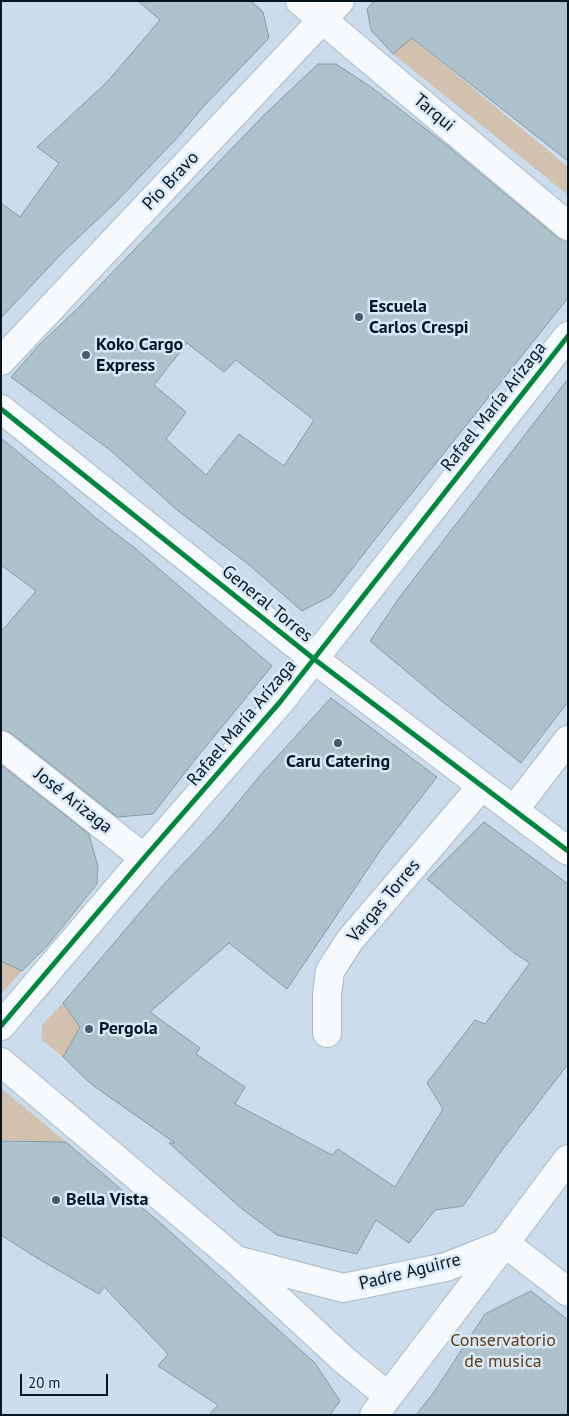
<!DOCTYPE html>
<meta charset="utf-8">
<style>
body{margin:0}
#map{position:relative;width:569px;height:1416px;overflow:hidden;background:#cbddec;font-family:"PT Sans",sans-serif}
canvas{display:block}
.frame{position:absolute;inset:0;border:2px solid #061522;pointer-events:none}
.scale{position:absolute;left:20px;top:1374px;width:88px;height:22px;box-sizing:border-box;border:2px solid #061522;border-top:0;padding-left:6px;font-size:15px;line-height:18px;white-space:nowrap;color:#061522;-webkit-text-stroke:4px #d8e9f7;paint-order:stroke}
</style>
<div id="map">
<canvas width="569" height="1416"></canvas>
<div class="frame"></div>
<div class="scale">20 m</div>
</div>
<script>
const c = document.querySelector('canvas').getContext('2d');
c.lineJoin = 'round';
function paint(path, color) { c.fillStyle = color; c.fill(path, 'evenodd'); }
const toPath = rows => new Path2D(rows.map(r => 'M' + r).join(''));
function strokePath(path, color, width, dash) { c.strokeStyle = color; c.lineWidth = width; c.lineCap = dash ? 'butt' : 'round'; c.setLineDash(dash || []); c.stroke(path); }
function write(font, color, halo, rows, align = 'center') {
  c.font = font + ' "PT Sans",sans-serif'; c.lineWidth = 5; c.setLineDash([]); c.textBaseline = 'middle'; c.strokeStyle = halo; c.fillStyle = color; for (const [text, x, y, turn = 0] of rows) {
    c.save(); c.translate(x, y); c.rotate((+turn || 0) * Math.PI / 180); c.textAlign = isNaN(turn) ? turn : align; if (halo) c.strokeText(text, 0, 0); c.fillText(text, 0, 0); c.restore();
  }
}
const green = toPath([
 [412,38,568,167,568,195,393,54],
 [1,961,22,971,1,994],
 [63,1003,80,1027,63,1057,41,1039,42,1025],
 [1,1088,66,1142,1,1140]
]);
const building = toPath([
 [138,1,251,1,263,12,269,38,204,106,176,139,114,204,63,252,1,318,1,203,20,217,59,163,37,147,107,82,160,20,138,1],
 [374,1,568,1,568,161,412,38,393,54,371,30,367,9,374,1],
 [318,64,336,64,371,87,444,143,558,238,568,241,568,298,376,538,331,596,302,611,248,564,177,510,110,450,11,377,39,345,78,308,265,114,318,64],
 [187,343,224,372,236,360,314,420,284,466,239,434,206,475,166,439,186,412,154,385,187,343],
 [568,379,568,702,521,763,443,702,370,641,399,598,568,379],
 [1,438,59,486,97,519,136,549,272,666,198,756,153,814,117,817,11,733,1,730,1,632,36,591,1,565,1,438],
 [331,698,437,777,382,848,287,989,229,943,150,1012,200,1048,196,1054,245,1087,235,1104,332,1155,338,1149,395,1187,443,1109,427,1083,475,1020,485,1024,530,963,514,953,427,879,484,822,568,884,568,1064,502,1150,463,1206,435,1210,409,1243,376,1220,357,1254,277,1235,242,1209,169,1143,175,1143,91,1084,63,1057,80,1027,63,1003,165,883,215,830,263,772,331,698],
 [1,765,89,834,98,867,97,884,48,945,22,971,1,961,1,765],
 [1,1141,66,1142,165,1227,315,1363,340,1401,330,1415,209,1415,218,1405,158,1366,168,1354,104,1287,99,1294,37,1258,1,1235,1,1141],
 [531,1291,568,1320,568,1415,416,1415,434,1392,485,1314,531,1291]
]);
const minor = toPath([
 [300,1,568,226],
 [1,361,340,1],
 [1,409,314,659,568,851],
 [1,745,144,858],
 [514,810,568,740],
 [1,1026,144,858,280,702,568,336],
 [327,1033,327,995,330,971,350,940,481,787],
 [1,1062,236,1260,343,1359,388,1396],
 [505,1243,568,1292],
 [240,1261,343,1288,446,1267,504,1244],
 [374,1415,505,1243,568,1159]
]);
const cycleway = toPath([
 [1,409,314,659,568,851],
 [1,1026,144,858,280,702,568,336]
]);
const markers = [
 [359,317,5,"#4b5b69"],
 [86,355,5,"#4b5b69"],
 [338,743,5,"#4b5b69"],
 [89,1029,5,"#4b5b69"],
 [56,1200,5,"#4b5b69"]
];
const streetNames = [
 ["Tarqui",434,113,40],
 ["Pío Bravo",171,181,-47],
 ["Rafael María Arízaga",494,407,-52],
 ["General Torres",267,604,39],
 ["Rafael María Arízaga",242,723,-50],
 ["José Arizaga",73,801,38],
 ["Vargas Torres",384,901,-50],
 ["Padre Aguirre",410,1272,-14]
];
const poiNames = [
 ["Escuela",369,307],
 ["Carlos Crespi",369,328],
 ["Koko Cargo",96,345],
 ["Express",96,366],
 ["Caru Catering",338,762,"center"],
 ["Pergola",99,1029],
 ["Bella Vista",66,1200]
];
const parkNames = [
 ["Conservatorio",503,1341],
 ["de musica",503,1362]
];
paint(green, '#d3c1b0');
paint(building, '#aec2cc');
strokePath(building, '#8699a4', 1);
strokePath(minor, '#a9bac7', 30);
strokePath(minor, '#f7fafc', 28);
strokePath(cycleway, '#00873e', 5);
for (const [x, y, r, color] of markers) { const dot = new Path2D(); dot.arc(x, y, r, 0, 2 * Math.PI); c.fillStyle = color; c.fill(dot); strokePath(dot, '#d8e9f7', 2); }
write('18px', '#061522', '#d8e9f7', streetNames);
write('bold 18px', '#061522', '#d8e9f7', poiNames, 'left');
write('18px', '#633c11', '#d8e9f7', parkNames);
</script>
